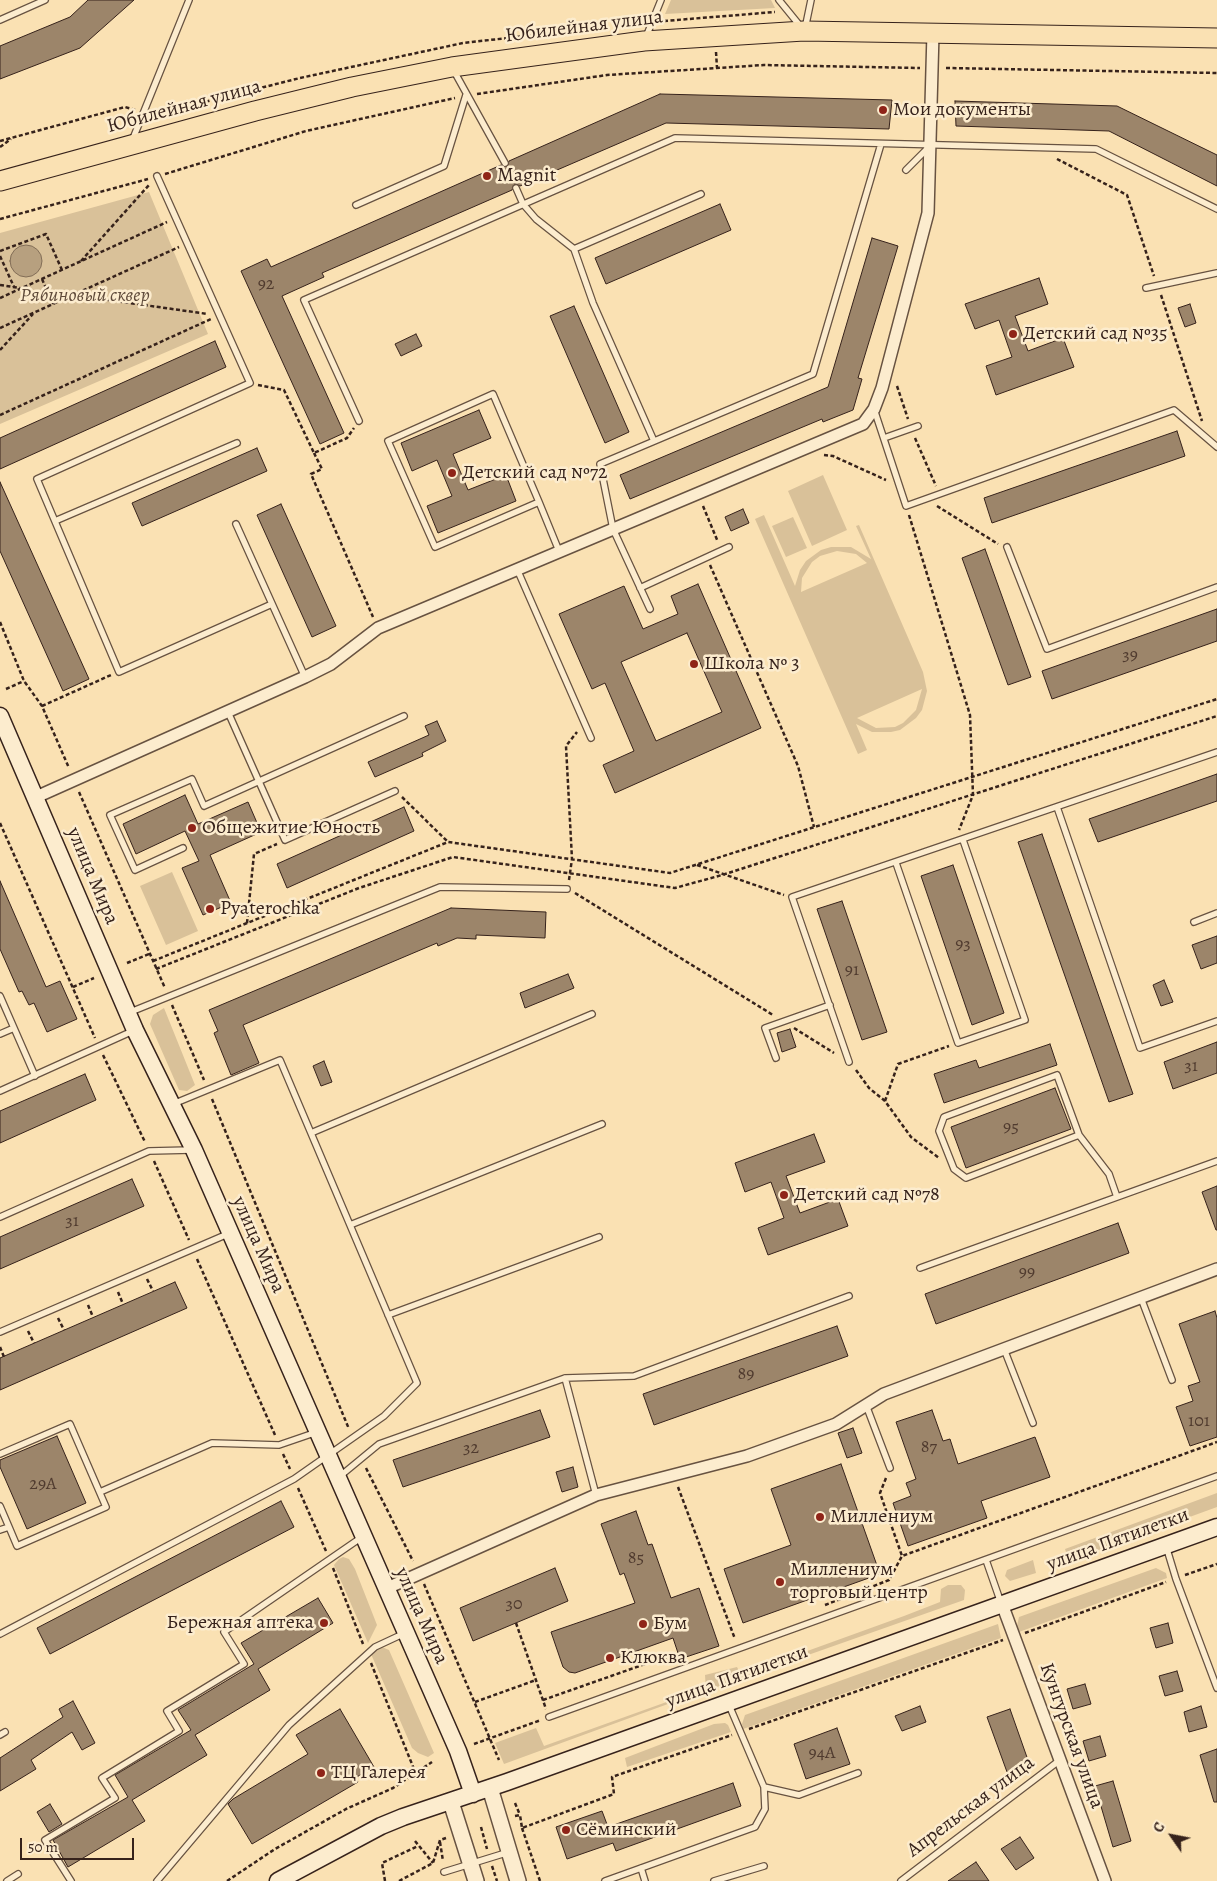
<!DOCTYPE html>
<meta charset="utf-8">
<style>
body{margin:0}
#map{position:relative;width:1217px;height:1881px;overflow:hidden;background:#fae1b3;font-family:Alegreya,serif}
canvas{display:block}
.north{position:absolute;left:1147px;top:1811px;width:50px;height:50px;-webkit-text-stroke:4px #fcecce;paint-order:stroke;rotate:303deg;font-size:14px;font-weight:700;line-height:20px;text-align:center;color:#36221b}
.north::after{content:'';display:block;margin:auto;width:18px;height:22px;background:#36221b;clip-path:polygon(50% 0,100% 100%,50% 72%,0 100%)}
.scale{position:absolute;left:20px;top:1838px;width:114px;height:22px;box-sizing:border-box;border:2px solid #36221b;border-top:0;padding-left:6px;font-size:15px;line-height:18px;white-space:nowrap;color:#36221b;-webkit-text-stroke:4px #fcecce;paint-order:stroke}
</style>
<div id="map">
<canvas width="1217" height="1881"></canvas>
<div class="north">С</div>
<div class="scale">50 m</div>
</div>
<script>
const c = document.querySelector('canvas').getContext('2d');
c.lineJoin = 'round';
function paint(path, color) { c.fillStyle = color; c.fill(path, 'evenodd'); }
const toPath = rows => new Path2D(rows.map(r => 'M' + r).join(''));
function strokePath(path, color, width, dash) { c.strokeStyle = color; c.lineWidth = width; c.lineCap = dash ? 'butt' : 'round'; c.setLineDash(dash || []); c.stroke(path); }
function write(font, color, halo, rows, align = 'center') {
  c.font = font + ' Alegreya,serif'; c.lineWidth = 5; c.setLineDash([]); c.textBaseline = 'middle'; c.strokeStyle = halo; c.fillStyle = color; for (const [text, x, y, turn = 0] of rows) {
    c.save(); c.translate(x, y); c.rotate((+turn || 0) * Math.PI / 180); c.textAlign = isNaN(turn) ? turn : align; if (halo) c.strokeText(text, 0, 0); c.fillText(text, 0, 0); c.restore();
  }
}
const green = toPath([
 [671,0,771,0,775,8,665,14],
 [149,192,208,334,0,424,0,233],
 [823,475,847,530,812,546,788,491],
 [764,515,795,586,800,570,806,561,821,550,831,547,851,547,871,559,856,526,859,525,923,672,927,691,922,710,916,718,900,730,891,732,872,732,856,724,867,750,858,754,755,519],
 [837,551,856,554,867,563,801,592,802,578,812,562,820,556],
 [922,689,916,710,903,723,895,727,876,728,857,718],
 [793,517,807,548,786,557,772,526],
 [172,872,198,931,166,945,140,886],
 [164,1008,195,1085,187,1091,179,1090,150,1024,153,1015],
 [1217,1493,1217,1507,1069,1561,1065,1549],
 [343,1557,349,1559,355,1569,377,1625,368,1643,334,1565,339,1559],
 [1033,1560,1036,1573,1010,1581,1005,1576,1007,1570],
 [1156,1568,1166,1573,1167,1578,1019,1632,1017,1626,1019,1617],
 [948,1585,961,1585,965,1590,964,1600,706,1691,705,1675,737,1667,741,1675,904,1616,940,1602,941,1589],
 [998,1624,1001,1638,743,1729,742,1724,745,1715],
 [382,1647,389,1650,434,1753,428,1757,418,1753,412,1748,371,1654,375,1649],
 [686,1695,687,1697,504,1764,495,1743,536,1728,544,1746],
 [725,1723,728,1725,731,1732,627,1767,625,1758,714,1724]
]);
const water = toPath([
 '10 261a16 16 0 1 1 32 0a16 16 0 1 1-32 0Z'
]);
const building = toPath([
 [88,0,134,0,80,48,0,79,0,46,70,17,88,0],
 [660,94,892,100,889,129,666,123,520,186,515,184,512,190,322,273,324,277,282,296,344,433,320,444,241,271,267,259,271,267,501,165,507,167,509,161,660,94],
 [955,101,1117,106,1217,155,1217,186,1109,131,956,126,955,101],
 [720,204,731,230,606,284,595,258,720,204],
 [872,238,898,246,858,378,862,379,853,410,823,422,822,419,630,499,620,475,828,387,872,238],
 [1039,278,1048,304,1015,316,1028,351,1063,338,1074,367,996,395,986,366,1012,357,999,320,975,329,965,304,1039,278],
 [1190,304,1196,323,1185,327,1178,308,1190,304],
 [574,306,629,432,605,443,550,316,574,306],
 [416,334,422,346,401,356,395,344,416,334],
 [215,341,226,367,0,469,0,438,215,341],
 [479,410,491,438,453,454,468,490,506,475,516,501,438,533,427,506,452,496,437,460,412,471,401,443,479,410],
 [1177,431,1185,456,992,523,984,498,1177,431],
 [257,448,267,471,142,526,132,503,257,448],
 [0,482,89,679,63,691,0,551,0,482],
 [281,504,336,626,312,637,257,515,281,504],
 [743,509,749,523,731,531,725,517,743,509],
 [985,549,1031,677,1008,685,962,558,985,549],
 [698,584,761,728,615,793,603,765,634,751,605,683,592,689,559,614,624,586,643,629,678,614,671,596,698,584],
 [687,633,722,712,656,741,621,662,687,633],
 [1217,609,1217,641,1052,699,1042,671,1217,609],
 [437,721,446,741,422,753,423,756,375,777,368,762,429,735,425,726,437,721],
 [1217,774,1217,801,1098,842,1089,819,1217,774],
 [185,795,198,824,248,802,261,832,210,855,231,903,203,915,182,868,199,861,185,831,136,854,123,824,185,795],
 [404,807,414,831,287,888,277,864,404,807],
 [1042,834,1133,1094,1109,1102,1018,842,1042,834],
 [953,865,1004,1013,972,1025,921,876,953,865],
 [0,881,46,987,60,981,77,1019,47,1032,34,1003,29,1005,22,991,19,992,0,949,0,881],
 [842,901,887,1032,862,1040,817,909,842,901],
 [451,908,546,912,545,938,476,935,476,939,457,938,438,946,437,943,243,1025,259,1063,231,1075,214,1033,218,1031,209,1010,451,908],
 [1217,936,1217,963,1201,969,1192,945,1217,936],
 [568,974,574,988,525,1008,520,993,568,974],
 [1164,980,1173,1002,1161,1006,1153,985,1164,980],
 [790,1029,796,1047,782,1052,777,1033,790,1029],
 [1217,1042,1217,1073,1173,1089,1164,1062,1217,1042],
 [1050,1044,1057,1065,944,1103,934,1074,976,1060,979,1068,1050,1044],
 [324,1061,332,1082,321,1086,313,1066,324,1061],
 [85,1074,96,1100,0,1143,0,1111,85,1074],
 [1055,1088,1071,1129,966,1168,951,1127,1055,1088],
 [814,1134,825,1162,786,1176,800,1213,838,1199,848,1226,768,1255,758,1228,784,1218,771,1182,745,1192,735,1163,814,1134],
 [132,1179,144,1206,0,1269,0,1237,132,1179],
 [1217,1186,1217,1230,1216,1230,1202,1192,1217,1186],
 [1118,1223,1129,1253,936,1324,925,1294,1118,1223],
 [175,1282,187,1308,0,1390,0,1358,175,1282],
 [1215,1311,1217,1318,1217,1437,1190,1446,1176,1407,1193,1401,1188,1386,1200,1382,1179,1324,1215,1311],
 [837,1326,848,1356,654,1425,643,1394,837,1326],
 [540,1410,550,1437,403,1487,393,1460,540,1410],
 [932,1410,943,1441,950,1439,958,1464,1035,1437,1050,1477,981,1501,987,1518,908,1546,893,1503,911,1496,906,1483,916,1479,896,1422,932,1410],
 [853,1428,862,1453,847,1458,838,1433,853,1428],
 [57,1436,86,1503,27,1529,0,1467,0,1460,57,1436],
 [841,1464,880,1574,743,1623,724,1569,791,1545,771,1489,841,1464],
 [573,1467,578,1487,562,1492,556,1472,573,1467],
 [281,1501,294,1527,50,1654,37,1628,281,1501],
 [636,1511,648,1545,652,1544,671,1598,699,1588,719,1646,680,1659,673,1638,575,1673,569,1672,563,1667,551,1632,635,1603,624,1573,620,1575,601,1524,636,1511],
 [555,1568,568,1601,473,1641,460,1608,555,1568],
 [318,1598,333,1623,258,1669,270,1690,195,1735,207,1755,132,1800,145,1821,68,1867,53,1840,128,1797,115,1775,191,1730,178,1710,254,1664,241,1643,318,1598],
 [1168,1623,1173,1643,1156,1648,1150,1628,1168,1623],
 [1177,1671,1183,1691,1165,1696,1159,1676,1177,1671],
 [1085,1684,1091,1704,1073,1709,1067,1689,1085,1684],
 [73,1701,95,1743,82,1750,72,1732,31,1760,36,1769,0,1791,0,1758,63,1717,59,1709,73,1701],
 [920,1706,926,1722,902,1731,895,1716,920,1706],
 [1201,1706,1207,1727,1189,1732,1184,1712,1201,1706],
 [340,1709,374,1767,355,1778,358,1782,252,1844,228,1804,233,1799,308,1754,296,1735,340,1709],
 [1010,1709,1029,1763,1007,1772,987,1717,1010,1709],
 [837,1728,850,1764,806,1779,794,1744,837,1728],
 [1100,1736,1106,1756,1089,1761,1083,1741,1100,1736],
 [1217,1749,1217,1802,1214,1802,1200,1755,1217,1749],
 [1113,1781,1131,1841,1113,1847,1095,1786,1113,1781],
 [733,1783,741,1806,616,1851,613,1843,567,1859,556,1827,602,1811,608,1827,733,1783],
 [50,1804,62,1824,49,1832,37,1812,50,1804],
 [1020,1837,1034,1858,1016,1870,1001,1849,1020,1837],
 [976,1862,989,1881,948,1881,976,1862]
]);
const path = toPath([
 [664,21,775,12],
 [716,52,717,68],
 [946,68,1217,73],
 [477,94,607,75,764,65,920,68],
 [155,112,161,113,300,78,463,43,606,27],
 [0,141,125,107,135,110],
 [0,147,11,139],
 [1057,159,1127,195,1154,276],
 [165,174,306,131,455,98],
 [0,219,148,179],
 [0,251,46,234,62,270],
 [0,256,14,287],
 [81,261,149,185],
 [42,279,53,304],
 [0,285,20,288],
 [73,295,208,314],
 [1161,295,1202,421],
 [0,298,167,222],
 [0,328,179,247],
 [0,350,33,314],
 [258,385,284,390,314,453,347,438,354,428],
 [897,386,908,419],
 [0,415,211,319],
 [915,438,936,486],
 [314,453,322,469,311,474,373,617],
 [824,455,833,456,886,480],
 [703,506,718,542],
 [937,506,998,544],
 [909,515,970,715,973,795,959,830],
 [710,565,798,766,814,827],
 [0,622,24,681,42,706,69,768],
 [6,689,24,681],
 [42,706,111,675],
 [79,792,165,988],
 [402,797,448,842],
 [0,823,95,1038],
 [697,865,784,895],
 [569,880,572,859,566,746,577,732],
 [575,893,773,1015],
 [247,923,254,854,277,844],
 [153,961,448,842,670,873,1217,699],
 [127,963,149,954],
 [156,969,359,888,453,857,675,888,722,875,1217,716],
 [73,987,94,978],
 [172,1005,204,1080],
 [794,1028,834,1053],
 [103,1055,145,1142],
 [856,1070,869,1088,885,1101,911,1137,939,1158],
 [212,1099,349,1429],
 [885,1101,898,1064,949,1046],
 [154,1161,189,1240],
 [197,1259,275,1435],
 [147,1279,153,1291],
 [118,1292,123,1304],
 [88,1305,93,1317],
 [58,1318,64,1330],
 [28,1331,34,1343],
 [0,1347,4,1357],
 [283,1454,290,1469],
 [366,1468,413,1561],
 [886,1478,880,1493,902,1556],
 [678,1487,735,1639],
 [298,1488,326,1551],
 [333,1568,363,1644],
 [1185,1575,1217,1564],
 [424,1584,499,1760],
 [825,1605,889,1580,902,1556,1217,1442],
 [516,1623,546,1709],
 [1025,1633,1166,1582],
 [371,1663,416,1774],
 [543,1700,665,1657,667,1663],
 [475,1702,536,1680],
 [749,1729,1003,1640],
 [474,1744,541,1720],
 [515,1803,520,1815],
 [515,1816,520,1815,522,1828,614,1794,612,1777,732,1735],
 [481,1827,487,1849],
 [522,1828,540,1881],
 [415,1841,433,1863],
 [440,1842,443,1861],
 [492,1866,497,1881],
 [227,1881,275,1849,346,1809,393,1788,432,1762],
 [385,1881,382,1863,418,1846],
 [399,1881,433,1863,440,1840,446,1838]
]);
const service = toPath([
 [779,0,801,27],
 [0,20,45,0],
 [805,29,811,0],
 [646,37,661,0],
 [454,71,505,163],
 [132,141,189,0],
 [906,170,929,147],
 [157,176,250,383,37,479,119,672,272,604],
 [516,188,523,204,536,219,574,249,593,303,654,441],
 [356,205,444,166,466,95],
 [574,249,701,194],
 [1146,288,1217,273],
 [874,409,906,506,1174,410,1217,447],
 [359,421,304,300,675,138,1096,149,1217,209],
 [884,438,918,426],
 [539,502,435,547,388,441,493,394,539,502,559,551],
 [55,521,237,443],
 [236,524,305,677],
 [1007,547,1047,649,1217,587],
 [517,569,591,738],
 [640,588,729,547],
 [650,609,613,529,600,464,813,374,881,144],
 [228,712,285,840,395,791],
 [1057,807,1140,1048,1217,1021],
 [183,848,135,870,110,815,192,779,204,806,404,716],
 [896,863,958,1043,1025,1020,963,840],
 [1194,922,1217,913],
 [0,996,14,1028],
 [128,1013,440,887,567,889],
 [0,1034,14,1028,35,1076],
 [776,1058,765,1028,830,1005],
 [849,1062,792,897,1217,752],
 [1057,1075,1079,1135,966,1178,954,1169,939,1131,944,1117,1057,1075],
 [0,1091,135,1030],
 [311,1133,592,1014],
 [1079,1135,1109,1174,1117,1197],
 [0,1217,149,1151,192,1150],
 [350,1225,602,1124],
 [920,1268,1217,1161],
 [1141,1298,1172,1380],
 [388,1315,599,1237],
 [0,1332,230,1233],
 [1004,1349,1033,1423],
 [565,1378,596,1495],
 [866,1405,890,1468],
 [0,1454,70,1424,106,1507,17,1546,9,1527,0,1530],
 [339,1477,379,1444,565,1378,634,1376,849,1296],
 [100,1492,212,1443,279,1445,317,1432],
 [0,1506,9,1527],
 [1166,1546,1176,1579,1217,1688],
 [986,1560,1001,1603],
 [0,1634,294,1479,384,1416,417,1383,280,1060,173,1104],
 [549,1717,1217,1476],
 [0,1735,5,1732],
 [764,1787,799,1795,858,1773],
 [641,1868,645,1881],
 [444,1872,509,1852],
 [7,1881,18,1874],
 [71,1881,45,1840,115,1798,102,1778,179,1731,167,1711,244,1664,224,1632,362,1537],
 [157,1881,289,1725,375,1647,405,1633],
 [605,1881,755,1827,765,1809,764,1787,729,1705],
 [714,1881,764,1866],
 [901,1881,1060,1760]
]);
const minor = toPath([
 [34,798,305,677,331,664,378,628,863,424,874,409,882,388,928,213,933,33],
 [385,1589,596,1495,747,1456,836,1424,884,1394,1217,1269],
 [1002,1604,1105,1881]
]);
const tertiary = toPath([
 [490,1788,518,1881],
 [451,1802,476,1881]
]);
const secondary = toPath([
 [0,716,135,1030,194,1150,458,1751,473,1794],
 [278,1881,381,1826,403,1817,507,1782,1217,1527]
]);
const primary = toPath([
 [0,181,255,111,352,87,452,67,644,41,804,31,1217,38]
]);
const markers = [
 [883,110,5,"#8f2418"],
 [487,176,5,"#8f2418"],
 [1013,334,5,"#8f2418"],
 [452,473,5,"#8f2418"],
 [694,664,5,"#8f2418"],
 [192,828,5,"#8f2418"],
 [210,909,5,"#8f2418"],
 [784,1195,5,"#8f2418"],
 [820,1517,5,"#8f2418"],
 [780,1582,5,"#8f2418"],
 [324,1623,5,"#8f2418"],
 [643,1624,5,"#8f2418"],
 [610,1658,5,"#8f2418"],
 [321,1773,5,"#8f2418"],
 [566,1830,5,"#8f2418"]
];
const numberNames = [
 ["92",266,285],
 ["39",1130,656],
 ["93",963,945],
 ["91",852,971],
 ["31",1191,1067],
 ["95",1011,1128],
 ["31",72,1222],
 ["99",1027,1273],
 ["89",746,1375],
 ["101",1199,1422],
 ["87",929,1448],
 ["32",471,1449],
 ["29А",43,1485],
 ["85",636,1559],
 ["30",514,1605],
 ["94А",822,1754]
];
const streetNames = [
 ["Юбилейная улица",584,27,-7],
 ["Юбилейная улица",184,107,-15],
 ["улица Мира",92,876,67],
 ["улица Мира",258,1245,66],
 ["улица Пятилетки",1118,1540,-20],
 ["улица Мира",421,1616,66],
 ["улица Пятилетки",737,1677,-20],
 ["Кунгурская улица",1071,1736,70],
 ["Апрельская улица",971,1807,-37]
];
const poiNames = [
 ["Мои документы",893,110],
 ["Magnit",497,176],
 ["Детский сад №35",1023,334],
 ["Детский сад №72",462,473],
 ["Школа № 3",704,664],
 ["Общежитие Юность",202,828],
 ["Pyaterochka",220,909],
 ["Детский сад №78",794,1195],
 ["Миллениум",830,1517],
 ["Миллениум",790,1570],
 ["торговый центр",790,1593],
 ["Бережная аптека",314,1623,"right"],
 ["Бум",653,1624],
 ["Клюква",620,1658],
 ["ТЦ Галерея",331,1773],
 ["Сёминский",576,1830]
];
const parkNames = [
 ["Рябиновый сквер",85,296]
];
paint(green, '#d9c199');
paint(water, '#b7a07f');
strokePath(water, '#836e57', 1);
paint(building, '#9c856a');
strokePath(building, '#36221b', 1);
strokePath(service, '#675241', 8);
strokePath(minor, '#675241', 14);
strokePath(tertiary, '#675241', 18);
strokePath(secondary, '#36221b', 19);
strokePath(primary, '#36221b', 21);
strokePath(path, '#36221b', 2.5, [4, 2.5]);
strokePath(service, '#fcecce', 5.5);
strokePath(minor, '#fcecce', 11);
strokePath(tertiary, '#fcecce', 15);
strokePath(secondary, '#fcecce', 16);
strokePath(primary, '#fae1b3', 19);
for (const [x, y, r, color] of markers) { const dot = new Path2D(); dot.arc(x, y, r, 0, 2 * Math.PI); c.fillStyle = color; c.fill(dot); strokePath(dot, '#fcecce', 2); }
write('18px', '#503b2f', null, numberNames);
write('20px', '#36221b', '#fcecce', streetNames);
write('20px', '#36221b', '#fcecce', poiNames, 'left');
write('italic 20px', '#5f4a3a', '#fcecce', parkNames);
</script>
